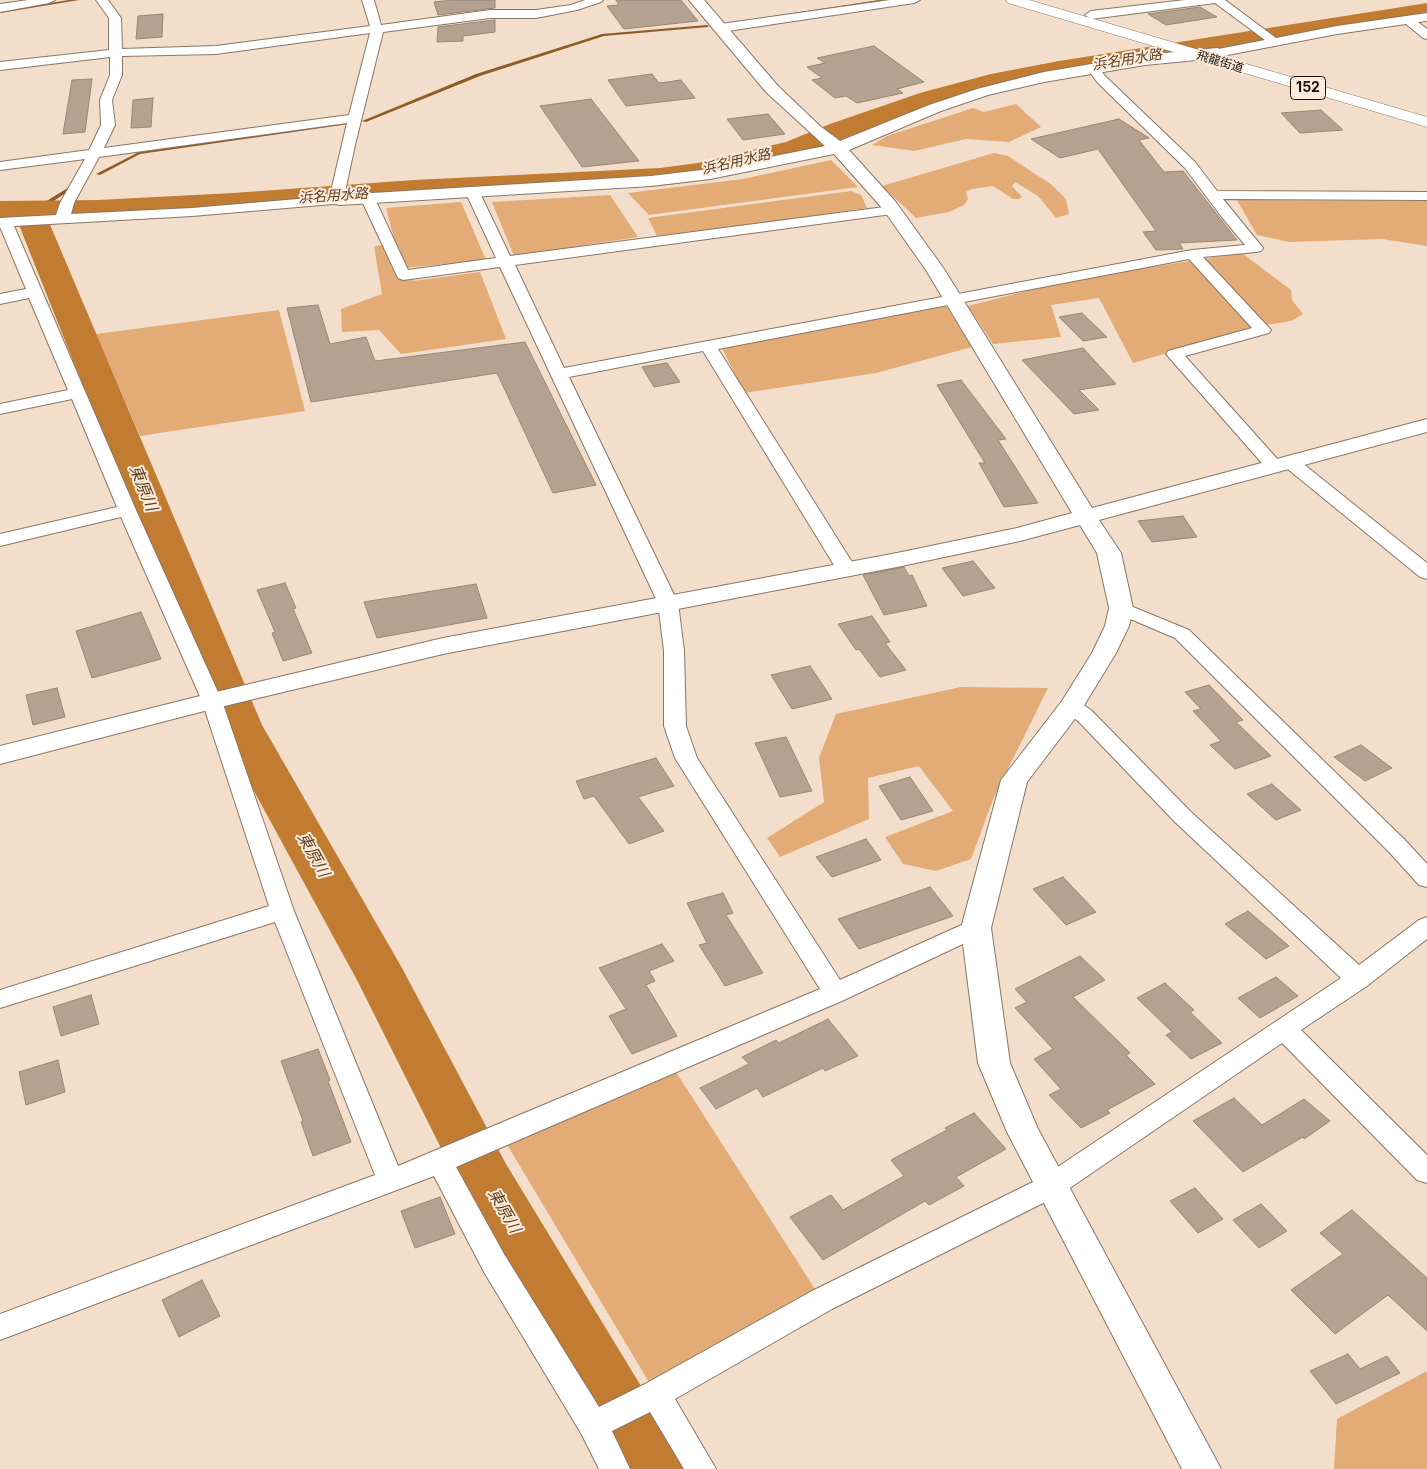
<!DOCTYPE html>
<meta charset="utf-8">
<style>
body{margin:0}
canvas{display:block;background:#f3decb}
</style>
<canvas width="1427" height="1469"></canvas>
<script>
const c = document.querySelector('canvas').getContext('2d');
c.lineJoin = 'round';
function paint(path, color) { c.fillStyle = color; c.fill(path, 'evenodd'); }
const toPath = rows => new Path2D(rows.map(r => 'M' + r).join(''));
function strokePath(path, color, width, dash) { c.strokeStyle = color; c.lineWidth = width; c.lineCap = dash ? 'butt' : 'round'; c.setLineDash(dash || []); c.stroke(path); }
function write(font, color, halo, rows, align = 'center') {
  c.font = font + ' Inter,"Noto Sans JP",sans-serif'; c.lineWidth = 4; c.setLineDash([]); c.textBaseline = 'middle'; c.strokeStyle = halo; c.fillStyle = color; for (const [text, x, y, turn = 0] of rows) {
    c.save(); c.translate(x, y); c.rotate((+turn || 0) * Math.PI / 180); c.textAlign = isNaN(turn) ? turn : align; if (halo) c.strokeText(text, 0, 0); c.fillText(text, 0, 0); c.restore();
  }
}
const green = toPath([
 [1016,104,1041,127,1009,142,966,139,914,151,872,145,887,136,973,108,984,112],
 [994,153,1008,156,1052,185,1066,199,1069,214,1056,218,1038,196,1015,182,1012,186,1022,197,1019,199,1013,199,993,186,972,189,966,192,968,199,964,205,949,212,916,218,882,186],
 [831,160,858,187,649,215,628,193,743,179],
 [851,191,861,195,867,208,768,223,657,236,648,218],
 [610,195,638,237,514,256,492,202],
 [1237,200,1427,201,1427,246,1382,239,1289,242,1257,235],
 [461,202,486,260,403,268,413,281,480,272,506,339,401,354,379,330,342,332,341,309,382,294,374,246,385,245,401,265,386,208],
 [1242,253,1291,290,1292,300,1303,314,1291,321,1260,326,1133,363,1099,298,1051,305,1061,337,993,344,968,306,1074,279],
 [946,306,972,347,876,373,744,393,722,348],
 [279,310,305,411,140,436,96,334],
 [961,687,1048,688,994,797,971,859,936,871,903,864,885,837,953,811,919,766,868,778,869,819,780,857,767,838,824,802,819,758,836,714],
 [676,1072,822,1300,656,1394,502,1136],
 [1427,1371,1427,1469,1334,1469,1337,1419]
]);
const stream = toPath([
 [69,0,79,0,0,13,0,11,69,0],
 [879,0,889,0,743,22,741,21,879,0],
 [707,25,709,26,708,27,604,36,480,76,366,122,362,121,476,74,602,34,707,25],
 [347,122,349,122,349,124,140,154,100,175,96,174,139,152,347,122],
 [71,186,75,187,49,204,34,209,31,212,26,211,30,207,45,202,71,186]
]);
const river = toPath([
 [1427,3,1427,17,1059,77,994,89,940,105,872,130,850,136,806,154,741,172,698,181,660,186,414,198,233,211,48,220,262,725,402,968,506,1164,678,1447,688,1469,619,1469,466,1198,358,982,218,725,17,220,0,219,0,201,98,200,233,193,414,180,660,168,698,163,786,142,830,124,920,93,991,74,1059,61,1427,3]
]);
const building = toPath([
 [452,0,495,0,495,8,438,15,434,2,452,0],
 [616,0,681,0,698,21,624,29,607,6,619,5,616,0],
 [1200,7,1217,17,1166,25,1148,14,1200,7],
 [163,14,162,37,136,39,138,16,163,14],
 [495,20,495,32,463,36,463,41,437,42,438,27,495,20],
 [874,46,924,82,897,89,903,93,857,103,846,96,835,98,812,80,822,78,807,67,825,63,817,58,874,46],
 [652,74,659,83,681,80,695,98,626,106,608,80,652,74],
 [92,79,85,132,63,134,72,80,92,79],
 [153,98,151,127,131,128,133,100,153,98],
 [591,99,639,161,582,167,540,106,591,99],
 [1321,110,1343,130,1300,133,1281,113,1321,110],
 [768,114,785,134,743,140,727,119,768,114],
 [1119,119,1149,138,1139,140,1164,172,1183,171,1237,240,1179,243,1183,249,1156,250,1143,232,1156,231,1098,149,1060,158,1031,139,1119,119],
 [318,305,330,344,366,337,375,361,525,342,596,485,553,493,497,373,311,402,287,308,318,305],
 [1082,313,1107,337,1083,341,1059,317,1082,313],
 [1083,348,1116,384,1079,390,1099,410,1074,414,1022,360,1083,348],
 [667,363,680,382,654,387,642,367,667,363],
 [961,380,1006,439,998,440,1038,503,1004,507,979,463,985,463,937,385,961,380],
 [1183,516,1197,537,1152,542,1138,521,1183,516],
 [973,561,995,588,963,596,942,568,973,561],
 [904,567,909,576,912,575,927,606,884,615,863,575,904,567],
 [285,583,296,608,293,609,312,653,283,661,272,633,275,632,257,590,285,583],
 [476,584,487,618,377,638,364,602,476,584],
 [141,612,161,659,92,678,76,631,141,612],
 [872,616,890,642,885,643,906,670,880,677,859,649,856,650,838,624,872,616],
 [810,666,832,699,792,709,771,675,810,666],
 [1209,685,1243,720,1236,722,1271,756,1235,769,1210,745,1221,741,1193,711,1201,709,1185,692,1209,685],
 [57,688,65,717,33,725,26,695,57,688],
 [786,737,812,791,780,797,755,743,786,737],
 [1361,745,1392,768,1365,781,1334,757,1361,745],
 [656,758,674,786,638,797,664,831,629,844,594,796,584,799,576,781,656,758],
 [910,777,933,811,901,820,879,786,910,777],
 [1272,784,1301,810,1276,820,1247,794,1272,784],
 [866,839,881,860,832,877,816,857,866,839],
 [1063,877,1096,912,1066,925,1033,889,1063,877],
 [930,887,953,916,859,949,838,919,930,887],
 [723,893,733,913,726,915,763,973,725,986,699,945,707,943,687,903,723,893],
 [1248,911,1289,946,1266,959,1225,924,1248,911],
 [662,944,674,961,649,971,655,981,646,985,677,1036,632,1054,609,1016,626,1009,599,968,662,944],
 [1080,956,1105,980,1073,997,1130,1053,1126,1055,1155,1084,1107,1110,1110,1113,1081,1128,1049,1095,1061,1089,1034,1059,1053,1049,1015,1008,1027,1002,1015,989,1080,956],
 [1276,977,1298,996,1260,1018,1238,998,1276,977],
 [1165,983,1194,1010,1190,1012,1222,1043,1191,1059,1166,1035,1172,1032,1137,998,1165,983],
 [91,995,99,1024,61,1036,53,1007,91,995],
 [828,1019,858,1056,825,1071,823,1068,763,1097,757,1088,716,1109,700,1088,749,1064,742,1057,776,1040,779,1043,828,1019],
 [318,1049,330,1080,328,1081,351,1142,313,1156,301,1122,303,1121,281,1061,318,1049],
 [58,1060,65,1092,26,1105,19,1072,58,1060],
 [1234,1098,1262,1125,1304,1099,1330,1121,1304,1139,1303,1137,1243,1172,1193,1121,1234,1098],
 [974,1113,1006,1149,956,1177,964,1186,929,1205,925,1201,823,1260,790,1217,831,1195,843,1210,904,1176,891,1160,947,1130,945,1128,974,1113],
 [1195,1188,1223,1219,1198,1233,1170,1201,1195,1188],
 [440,1197,455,1234,415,1248,401,1211,440,1197],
 [1261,1204,1287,1231,1259,1248,1233,1220,1261,1204],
 [1352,1210,1427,1278,1427,1331,1388,1295,1335,1334,1291,1290,1343,1254,1320,1233,1352,1210],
 [202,1280,220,1316,179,1337,162,1300,202,1280],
 [1348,1354,1360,1369,1387,1356,1400,1373,1336,1404,1310,1371,1348,1354]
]);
const minor = toPath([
 [28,0,55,0,49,3,0,12,0,4,28,0],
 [96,0,108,0,121,18,122,49,216,46,370,26,362,0,374,0,381,25,490,10,536,10,571,5,585,0,603,0,601,2,577,10,536,18,490,18,383,32,355,145,346,187,347,200,345,203,192,216,14,226,136,510,222,701,294,911,398,1166,820,989,675,758,664,726,664,651,658,603,500,267,403,280,398,278,361,199,363,196,368,195,373,196,375,199,408,270,496,258,465,191,467,188,472,187,477,188,479,191,510,256,892,206,897,207,899,210,897,213,892,214,515,265,564,368,1192,250,1245,245,1221,216,1185,168,1097,82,1087,68,1093,64,1097,65,1105,76,1195,162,1217,191,1427,192,1427,200,1223,199,1263,248,1261,251,1256,252,1203,257,1271,330,1269,333,1185,356,1280,462,1283,466,1280,470,1274,471,1268,470,1166,354,1168,351,1252,328,1189,259,718,349,857,570,854,574,847,576,840,574,837,570,703,351,569,377,678,603,684,651,686,726,697,758,840,980,968,922,976,919,984,922,988,928,984,934,844,1000,456,1167,504,1254,599,1407,645,1384,812,1291,1041,1178,1341,978,1175,822,1078,721,1064,711,1061,706,1064,701,1071,699,1078,701,1092,711,1191,812,1359,965,1419,920,1427,917,1427,939,1367,986,1301,1030,1427,1155,1427,1183,1417,1180,1282,1043,1061,1194,832,1309,675,1399,716,1469,684,1469,650,1412,612,1431,630,1469,599,1469,582,1435,484,1272,434,1176,0,1340,0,1314,375,1175,275,922,0,1008,0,990,269,906,202,701,121,517,0,546,0,534,117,507,72,399,0,414,0,404,68,390,29,298,0,304,0,294,26,289,0,227,0,218,56,215,60,203,85,159,0,170,0,162,89,150,101,125,100,100,110,75,110,57,0,70,0,62,109,50,109,18,96,0],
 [370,33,349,115,104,148,115,125,112,100,122,75,122,56,216,54,370,33],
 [347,123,332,187,333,196,192,208,71,214,74,203,99,157,347,123],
 [890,0,920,0,914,3,721,32,715,28,721,24,890,0],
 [1185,0,1225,0,1276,38,1337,26,1427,13,1427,21,1418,22,1427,29,1427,39,1423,38,1406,24,1337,34,1217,57,1213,56,1211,53,1213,50,1265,40,1215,3,1091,19,1085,15,1091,11,1185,0],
 [1290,457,1296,458,1427,563,1427,579,1420,577,1284,466,1281,462,1284,458,1290,457],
 [1121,602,1189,630,1406,841,1427,864,1427,887,1419,885,1390,853,1175,638,1114,612,1111,608,1114,604,1121,602]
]);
const tertiary = toPath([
 [689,0,704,0,778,86,820,126,840,141,929,105,977,89,1044,72,1145,55,1217,48,1222,50,1225,53,1222,56,1217,58,1145,65,1044,82,988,95,941,111,849,150,895,201,944,269,1092,508,1427,419,1427,432,1099,520,1121,553,1133,608,1129,626,1116,653,1080,712,1027,782,991,928,1010,1063,1038,1129,1221,1469,1182,1469,1007,1132,978,1063,961,928,1001,780,1062,701,1092,653,1105,626,1109,608,1097,553,1080,525,1020,541,897,567,443,654,212,709,0,764,0,746,212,693,443,638,897,553,1017,528,1072,513,926,270,883,209,834,154,710,179,651,186,340,205,334,204,331,200,334,196,340,195,651,176,710,169,825,146,766,92,689,0]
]);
const trunk = toPath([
 [1006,0,1029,0,1427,117,1427,127,1008,3,1006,0]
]);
const farStreetnames = [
 ["飛龍街道",1220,62,17]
];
const farWaternames = [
 ["浜名用水路",1127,60,-9],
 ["浜名用水路",736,162,-13],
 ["浜名用水路",333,196,-4]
];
const shields = [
 [1308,88,35]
];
const shieldNames = [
 ["152",1308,88]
];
const waterNames = [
 ["東原川",143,488,68],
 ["東原川",313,855,61],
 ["東原川",504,1211,60]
];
paint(green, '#e3ab76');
paint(stream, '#8e5c25');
paint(river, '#c17c31');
paint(building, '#b5a18f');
strokePath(building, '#998674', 1);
strokePath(minor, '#897665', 2);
strokePath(tertiary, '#897665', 2);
strokePath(trunk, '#897665', 1);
paint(minor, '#fff');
paint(tertiary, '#fff');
paint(trunk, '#fff');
write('12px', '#18110a', '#fdecdd', farStreetnames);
write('italic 14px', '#5d3f20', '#fdecdd', farWaternames);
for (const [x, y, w] of shields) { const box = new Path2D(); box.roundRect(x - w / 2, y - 11.5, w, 23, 4); c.fillStyle = '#fdecdd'; c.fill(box); strokePath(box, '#18110a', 1); }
write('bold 14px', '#18110a', null, shieldNames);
write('italic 16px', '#5d3f20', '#fdecdd', waterNames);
</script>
